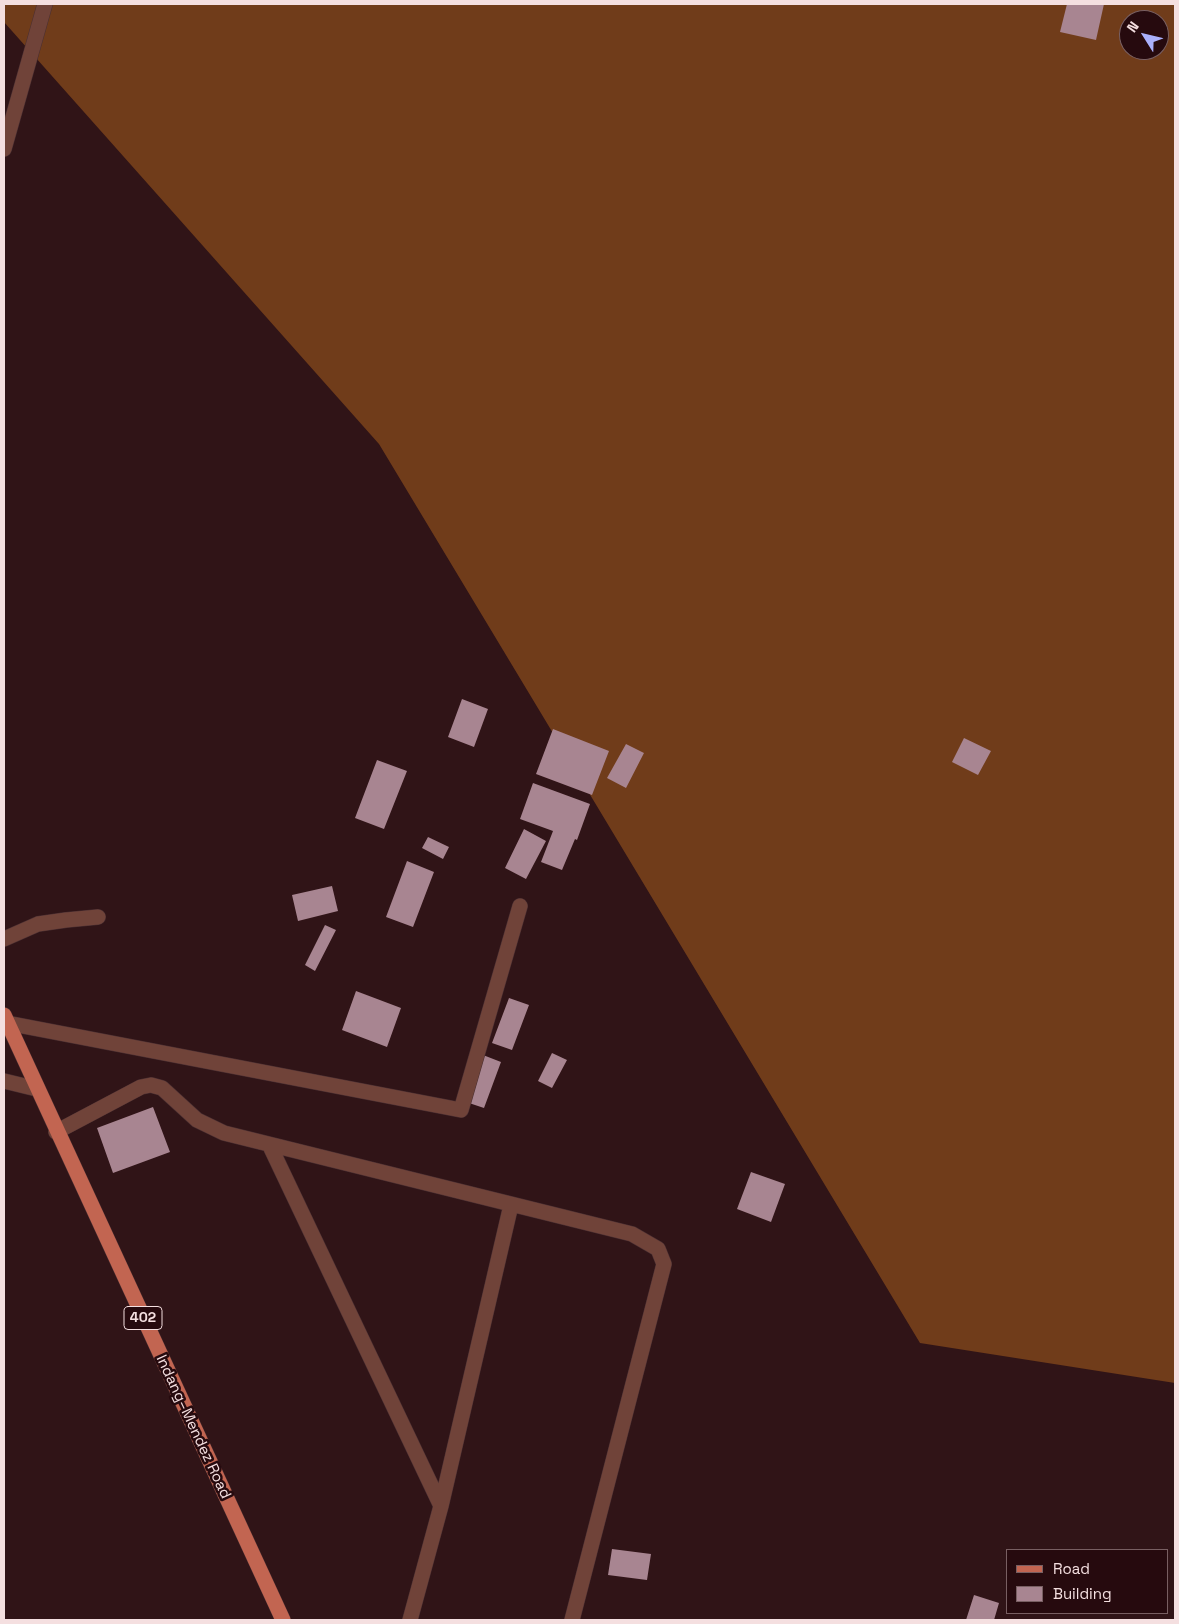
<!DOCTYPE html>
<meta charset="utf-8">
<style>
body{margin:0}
#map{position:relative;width:1179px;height:1624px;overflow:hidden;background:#301417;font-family:"Space Grotesk",sans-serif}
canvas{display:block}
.frame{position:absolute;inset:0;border:5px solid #f4dfe0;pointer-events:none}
.legend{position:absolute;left:1006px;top:1549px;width:162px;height:65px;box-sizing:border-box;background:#260a0e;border:1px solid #785f62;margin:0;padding:6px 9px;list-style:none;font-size:15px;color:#f4dfe0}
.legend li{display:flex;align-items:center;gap:10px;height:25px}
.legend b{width:25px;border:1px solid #785f62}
.north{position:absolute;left:1119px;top:10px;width:50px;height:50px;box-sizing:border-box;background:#260a0e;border:1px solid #785f62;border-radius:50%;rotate:306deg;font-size:14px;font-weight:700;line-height:20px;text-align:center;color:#f4dfe0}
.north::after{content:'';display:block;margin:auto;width:18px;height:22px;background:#aab0fb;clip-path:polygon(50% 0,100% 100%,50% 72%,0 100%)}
</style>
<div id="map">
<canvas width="1179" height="1624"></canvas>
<div class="frame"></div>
<ul class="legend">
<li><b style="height:6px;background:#c26551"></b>Road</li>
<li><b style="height:14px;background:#a88591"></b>Building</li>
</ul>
<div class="north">N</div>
</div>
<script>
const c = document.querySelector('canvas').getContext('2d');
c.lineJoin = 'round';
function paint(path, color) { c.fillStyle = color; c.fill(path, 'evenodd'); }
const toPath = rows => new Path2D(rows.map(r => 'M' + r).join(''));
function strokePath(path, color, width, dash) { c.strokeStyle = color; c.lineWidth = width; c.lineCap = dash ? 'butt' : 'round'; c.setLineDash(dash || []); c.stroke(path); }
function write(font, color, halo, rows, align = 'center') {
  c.font = font + ' "Space Grotesk",sans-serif'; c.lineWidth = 5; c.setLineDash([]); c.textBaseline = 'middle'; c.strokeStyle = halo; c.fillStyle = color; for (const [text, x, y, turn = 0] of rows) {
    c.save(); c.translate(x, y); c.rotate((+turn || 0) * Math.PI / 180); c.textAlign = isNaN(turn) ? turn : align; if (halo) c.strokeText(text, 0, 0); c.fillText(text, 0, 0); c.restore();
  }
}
const forest = toPath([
 [4,4,1175,4,1175,1383,920,1343,379,444,4,22],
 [1129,20,1159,20,1159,50,1129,50]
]);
const building = toPath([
 [1067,4,1104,4,1096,40,1060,32],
 [462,699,488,709,474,747,448,737],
 [553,729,609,751,592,795,536,774],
 [964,738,991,751,978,775,952,762],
 [626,744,644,753,626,788,607,778],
 [377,760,407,771,384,829,355,818],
 [533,783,590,804,577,840,575,839,562,870,541,862,553,831,520,819],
 [524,829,546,841,526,879,505,868],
 [428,837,449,847,443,859,422,848],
 [407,861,434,872,413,927,386,917],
 [332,886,338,911,298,921,292,895],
 [325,925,336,930,315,971,305,965],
 [356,991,401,1008,387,1047,342,1030],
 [509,998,529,1005,512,1050,492,1043],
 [552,1053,567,1060,552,1088,538,1081],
 [483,1055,501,1062,484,1108,466,1102],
 [153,1107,170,1152,113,1173,97,1128],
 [751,1172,785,1184,771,1222,737,1209],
 [612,1549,651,1554,647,1580,608,1575],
 [974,1595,999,1603,994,1620,966,1620]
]);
const service = toPath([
 [4,149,45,4],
 [4,939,38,924,66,920,98,917]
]);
const minor = toPath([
 [7,1023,461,1110,520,906],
 [4,1081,37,1089],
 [56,1132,141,1087,151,1085,162,1088,197,1120,224,1133,632,1234,658,1249,664,1264,572,1620],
 [270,1146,441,1506],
 [410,1620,441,1506,511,1205]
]);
const primary = toPath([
 [4,1015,283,1620]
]);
const shields = [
 [143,1318,38]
];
const shieldNames = [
 ["402",143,1318]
];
const streetNames = [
 ["Indang–Mendez Road",193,1427,65]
];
paint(forest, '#703c1a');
paint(building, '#a88591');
strokePath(service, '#4b3033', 16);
strokePath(minor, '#4b3033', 16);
strokePath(primary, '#4b3033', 16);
strokePath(service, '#704339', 15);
strokePath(minor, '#704339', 15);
strokePath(primary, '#c26551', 15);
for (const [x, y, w] of shields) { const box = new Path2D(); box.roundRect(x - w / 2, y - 11.5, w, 23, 4); c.fillStyle = '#260a0e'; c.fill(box); strokePath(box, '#f4dfe0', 1); }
write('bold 14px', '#f4dfe0', null, shieldNames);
write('15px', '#f4dfe0', '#260a0e', streetNames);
</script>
